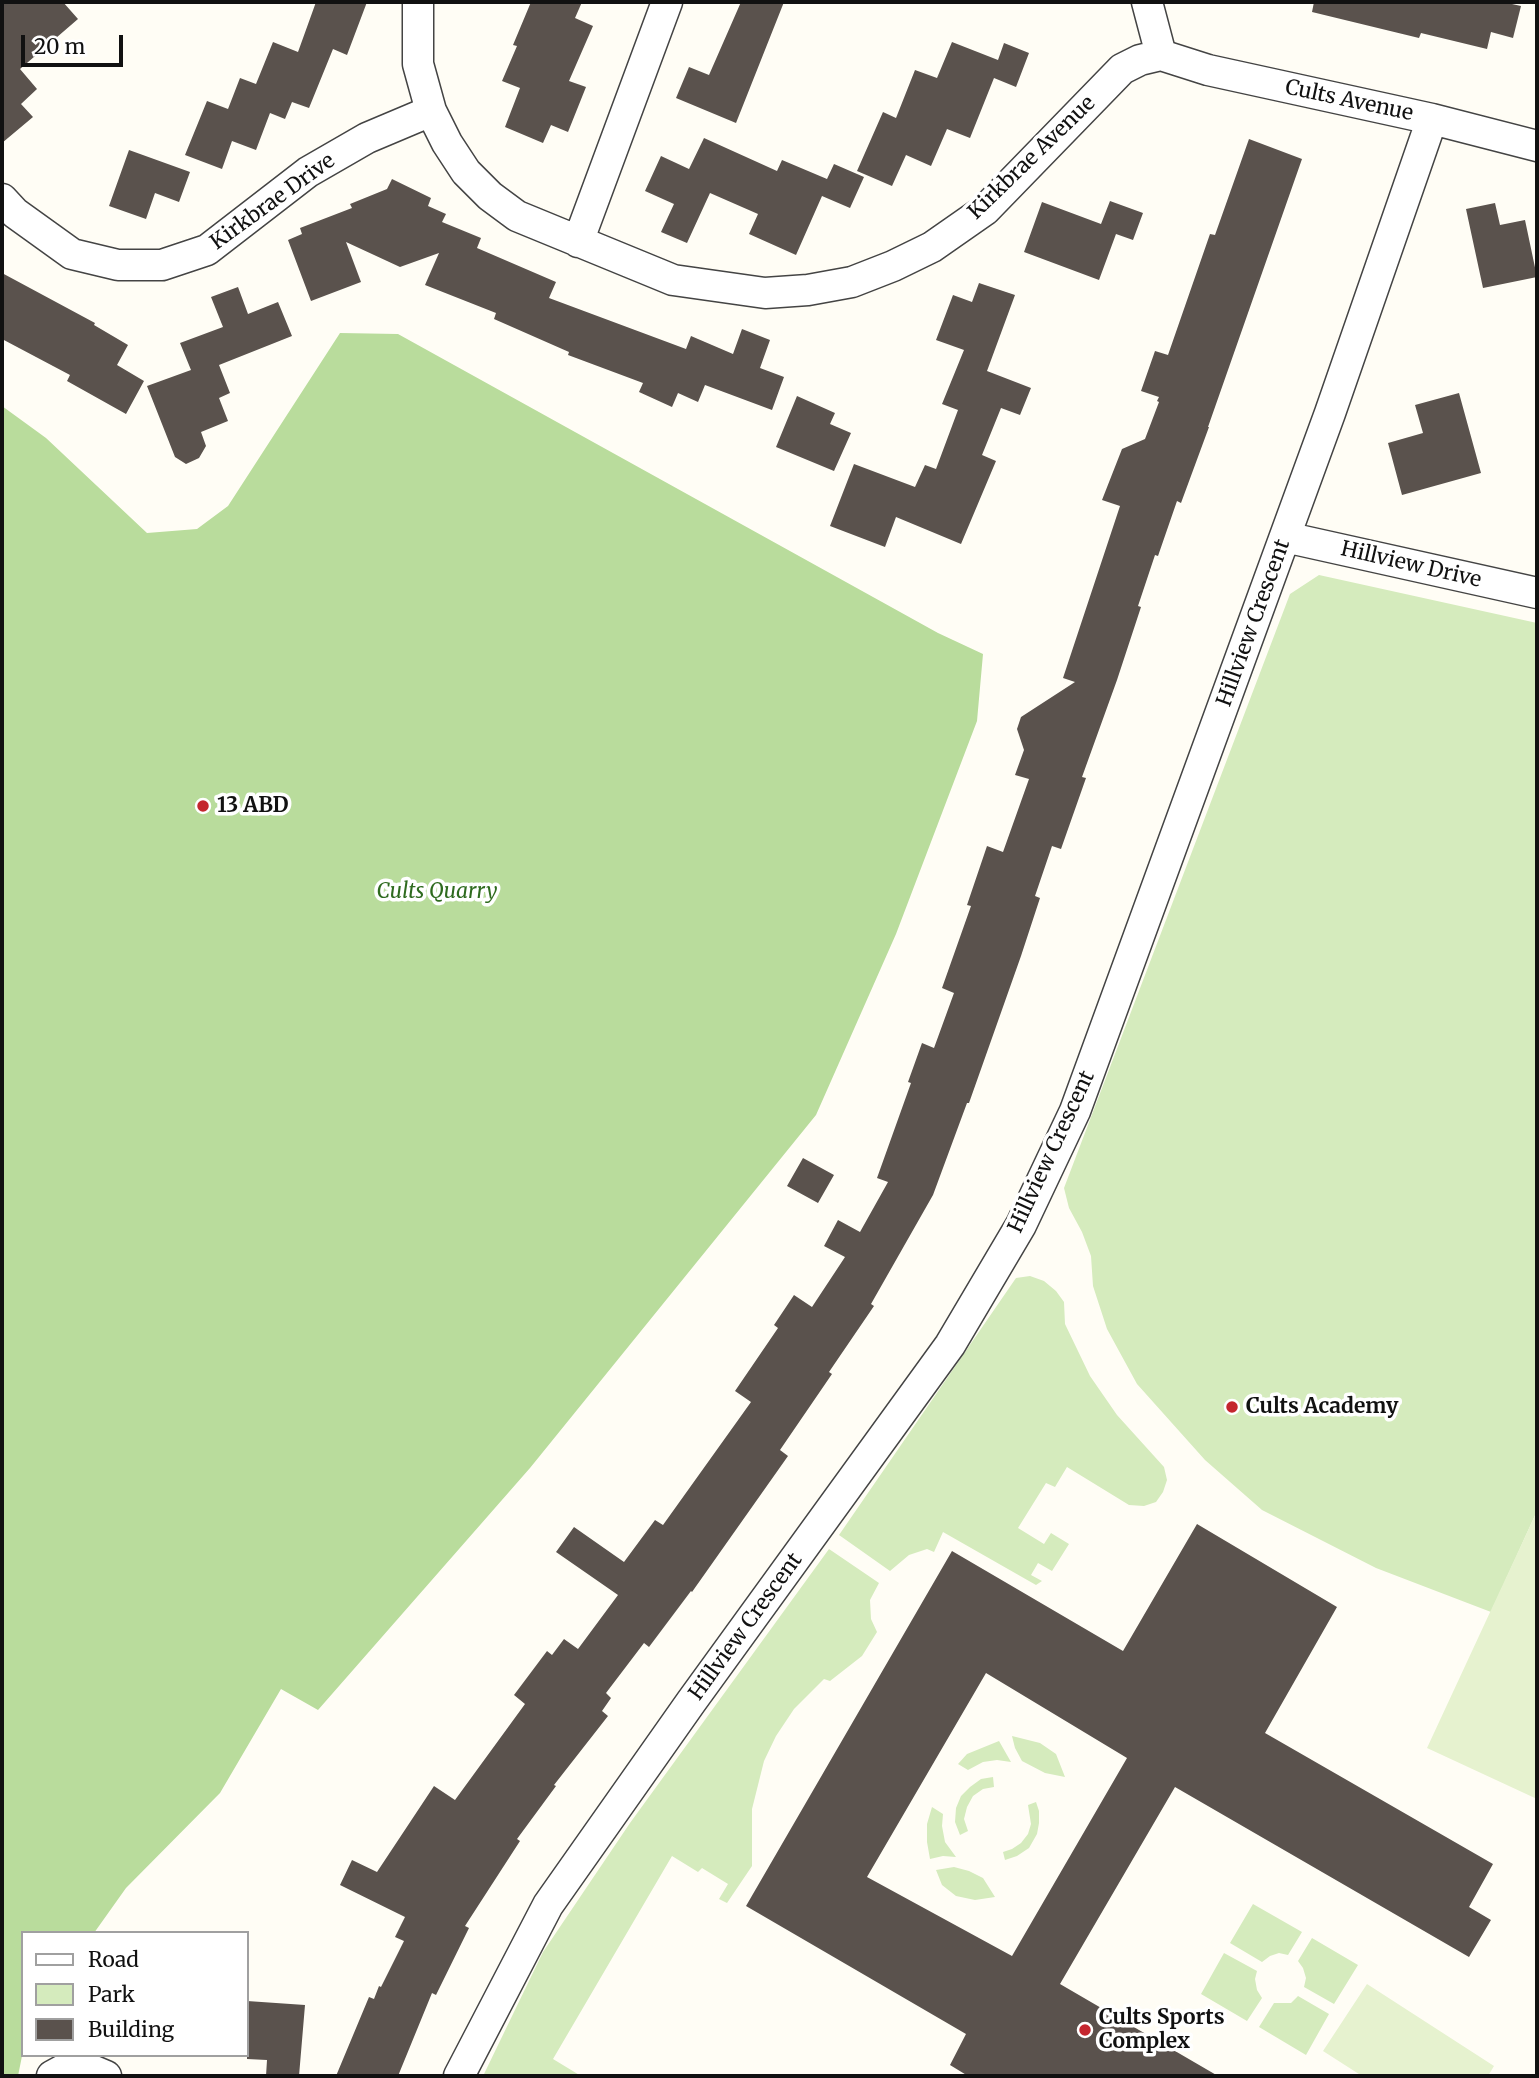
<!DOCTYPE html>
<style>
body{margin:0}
#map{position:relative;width:1539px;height:2078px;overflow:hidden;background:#fffdf5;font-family:Merriweather,serif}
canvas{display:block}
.frame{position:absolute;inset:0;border:4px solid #111;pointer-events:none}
.legend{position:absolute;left:21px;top:1931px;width:228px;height:126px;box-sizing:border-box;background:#fff;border:2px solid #a0a0a0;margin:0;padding:9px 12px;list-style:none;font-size:21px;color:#111}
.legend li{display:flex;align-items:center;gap:14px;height:35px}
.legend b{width:35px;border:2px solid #a0a0a0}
.scale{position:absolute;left:21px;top:35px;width:102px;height:32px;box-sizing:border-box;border:4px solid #111;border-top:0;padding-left:9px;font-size:21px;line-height:24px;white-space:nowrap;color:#111;-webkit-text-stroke:5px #fff;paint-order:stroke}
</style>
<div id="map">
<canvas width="1539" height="2078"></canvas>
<div class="frame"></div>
<ul class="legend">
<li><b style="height:9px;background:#fff"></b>Road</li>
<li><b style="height:19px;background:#d5ebbd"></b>Park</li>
<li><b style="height:19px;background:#5a524d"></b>Building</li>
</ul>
<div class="scale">20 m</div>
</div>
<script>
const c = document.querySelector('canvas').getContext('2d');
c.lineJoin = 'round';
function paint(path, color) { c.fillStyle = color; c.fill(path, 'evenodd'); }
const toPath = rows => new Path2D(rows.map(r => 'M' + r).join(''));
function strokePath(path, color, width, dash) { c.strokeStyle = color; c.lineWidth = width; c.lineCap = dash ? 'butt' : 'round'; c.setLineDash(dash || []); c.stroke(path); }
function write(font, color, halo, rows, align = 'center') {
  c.font = font + ' Merriweather,serif'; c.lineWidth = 7; c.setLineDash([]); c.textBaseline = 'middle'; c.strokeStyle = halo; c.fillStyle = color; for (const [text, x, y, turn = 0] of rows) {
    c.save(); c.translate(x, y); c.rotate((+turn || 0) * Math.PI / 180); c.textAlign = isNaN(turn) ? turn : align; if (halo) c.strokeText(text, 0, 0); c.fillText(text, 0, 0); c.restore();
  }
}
const green = toPath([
 [1319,575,1537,623,1537,1511,1491,1612,1376,1568,1262,1510,1205,1460,1137,1384,1107,1329,1093,1286,1091,1256,1082,1232,1069,1208,1064,1188,1290,594],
 [1030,1276,1044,1281,1056,1291,1064,1302,1065,1324,1090,1376,1117,1415,1164,1467,1167,1480,1163,1492,1156,1502,1144,1506,1129,1505,1067,1467,1055,1487,1046,1483,1018,1528,1044,1544,1051,1533,1069,1544,1052,1571,1038,1563,1031,1575,1042,1581,1036,1585,943,1532,934,1552,927,1549,909,1555,890,1571,839,1535,1016,1278],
 [829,1549,879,1583,870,1600,871,1619,877,1632,862,1656,830,1681,824,1679,794,1709,776,1736,764,1761,752,1809,752,1866,727,1903,719,1899,728,1884,702,1868,698,1872,672,1856,553,2059,581,2076,485,2076,484,2074,543,1952,630,1823],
 [1012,1736,1040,1743,1056,1754,1065,1777,1045,1773,1022,1761,1015,1748],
 [999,1741,1011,1762,997,1760,983,1762,968,1770,958,1764,967,1754],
 [993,1777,994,1787,983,1789,973,1796,967,1807,964,1819,968,1831,960,1835,955,1822,956,1808,961,1796,970,1787,981,1779],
 [1036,1802,1039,1811,1039,1823,1037,1834,1029,1848,1017,1856,1005,1860,1003,1852,1012,1849,1021,1843,1028,1834,1031,1824,1028,1805],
 [932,1807,943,1814,942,1826,945,1842,956,1857,943,1856,930,1859,927,1842,927,1824],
 [954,1867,969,1871,983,1878,995,1897,975,1900,956,1896,942,1885,936,1870],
 [1253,1904,1302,1932,1288,1955,1279,1953,1270,1956,1262,1962,1230,1943],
 [1312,1938,1358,1965,1334,2004,1304,1987,1306,1978,1303,1968,1298,1961],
 [1224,1953,1257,1971,1255,1979,1257,1990,1262,1998,1247,2021,1201,1994],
 [1298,1996,1329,2014,1306,2055,1259,2027,1274,2003,1291,2003]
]);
const forest = toPath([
 [340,333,398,334,938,633,983,654,977,721,896,934,816,1115,530,1468,318,1710,281,1689,220,1793,126,1888,94,1933,23,1933,23,2051,18,2076,2,2076,2,406,46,438,147,533,197,529,228,506]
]);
const pitch = toPath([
 [1537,1511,1537,1799,1427,1748],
 [1367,1984,1494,2066,1488,2076,1362,2076,1323,2051]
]);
const building = toPath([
 [2,2,63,2,78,19,20,69,37,89,21,104,33,117,2,143],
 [316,2,367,2,347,55,333,49,309,108,292,102,285,119,270,113,256,150,232,141,222,169,185,155,207,101,228,109,240,78,256,84,273,42,298,52],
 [531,2,582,2,575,18,593,26,569,81,586,87,568,132,551,125,543,143,505,127,520,88,502,81,517,46,513,45],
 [741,2,784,2,736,123,676,98,689,67,709,75],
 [1314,2,1503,2,1521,6,1513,38,1491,32,1487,49,1421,33,1419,38,1312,12],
 [952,42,998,60,1004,43,1029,53,1016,87,994,78,970,138,947,129,931,166,906,155,892,186,857,171,883,112,896,118,915,70,937,78],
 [704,138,777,171,782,160,827,179,834,164,864,177,850,208,822,196,796,255,749,234,758,214,710,193,687,243,661,232,674,204,645,191,661,156,689,169],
 [1249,139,1302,159,1208,427,1209,427,1181,503,1177,501,1158,556,1155,555,1138,606,1141,607,1117,680,1082,777,1086,778,1061,849,1052,846,1035,896,1040,898,1021,956,969,1103,967,1103,933,1195,871,1304,874,1306,829,1372,832,1374,780,1450,788,1456,692,1592,691,1591,649,1647,644,1643,606,1693,611,1698,602,1711,608,1716,554,1785,556,1786,517,1839,520,1841,465,1926,469,1928,436,1995,432,1993,398,2076,336,2076,369,1997,374,1999,379,1986,381,1987,404,1941,395,1937,405,1917,340,1885,352,1860,377,1872,434,1786,455,1800,525,1704,514,1695,547,1651,552,1655,564,1639,578,1649,618,1595,556,1552,574,1527,624,1562,655,1520,663,1525,751,1402,735,1391,778,1328,774,1325,794,1295,812,1307,845,1257,824,1246,838,1220,860,1232,888,1182,877,1178,911,1083,908,1082,922,1043,934,1048,954,993,942,988,971,906,967,905,987,846,1003,852,1029,779,1015,775,1024,750,1017,729,1021,717,1075,682,1063,678,1120,506,1102,500,1122,449,1145,439,1159,402,1157,401,1159,397,1141,391,1155,351,1168,355,1210,234,1215,235],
 [129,150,190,172,179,202,155,193,146,219,109,206],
 [392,179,431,198,428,206,446,214,442,222,481,238,477,248,556,282,549,298,686,349,691,336,733,354,742,329,770,340,760,368,784,377,772,410,705,385,698,402,678,393,672,407,639,392,643,383,568,355,569,352,494,319,496,313,425,285,439,253,400,267,346,242,361,282,311,301,288,240,302,234,300,228,352,208,350,204,387,189],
 [1110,201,1143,213,1133,240,1116,234,1099,280,1024,252,1042,202,1101,224],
 [1495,203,1500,225,1525,220,1537,277,1483,288,1466,209],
 [2,273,95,323,94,325,128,345,117,365,144,381,126,414,67,381,70,375,2,339],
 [979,283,1015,295,987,371,1031,388,1020,415,1001,408,982,455,996,461,961,544,896,517,885,547,830,526,854,464,915,487,925,465,936,469,958,410,942,404,964,350,936,340,953,295,972,302],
 [238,287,248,314,278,302,292,336,219,365,230,393,219,398,228,421,201,432,206,446,199,458,186,464,175,457,147,386,191,370,180,343,223,327,211,297],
 [1459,393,1481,473,1402,495,1388,443,1423,433,1415,405],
 [797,396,835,413,830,424,851,433,834,471,776,447],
 [803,1158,834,1175,818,1203,787,1186],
 [1197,1524,1337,1607,1265,1733,1493,1864,1469,1907,1491,1920,1469,1957,1175,1787,1060,1984,1218,2076,968,2076,950,2065,966,2034,746,1906,952,1551,1123,1651],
 [986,1673,1127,1758,1012,1956,867,1877],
 [247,2001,305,2005,299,2076,266,2076,267,2060,247,2059]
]);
const minor = toPath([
 [418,2,418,64,431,111,447,143,466,172,490,196,517,216,673,280,765,293,808,290,852,282,893,266,932,247,985,210,1122,69,1140,60,1161,55],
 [1147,2,1161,55],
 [1161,55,1208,70,1432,119,1537,146],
 [2,199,15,213,72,254,118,265,162,265,207,250,308,172,367,138,431,111],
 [578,242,667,2],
 [1285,537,1537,593],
 [52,2076,63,2070,80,2065,106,2076],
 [459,2076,548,1905,691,1702,950,1345,1021,1225,1075,1111,1330,413,1432,119]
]);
const markers = [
 [203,806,7,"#c4262e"],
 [1232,1407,7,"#c4262e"],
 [1085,2030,7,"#c4262e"]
];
const streetNames = [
 ["Cults Avenue",1349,101,12],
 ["Kirkbrae Avenue",1032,158,-44],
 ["Kirkbrae Drive",273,202,-36],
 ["Hillview Drive",1411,565,13],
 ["Hillview Crescent",1254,623,-70],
 ["Hillview Crescent",1052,1152,-65],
 ["Hillview Crescent",746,1627,-54]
];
const poiNames = [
 ["13 ABD",217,806],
 ["Cults Academy",1246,1407],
 ["Cults Sports",1099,2018],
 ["Complex",1099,2042]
];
const parkNames = [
 ["Cults Quarry",437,892]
];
paint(green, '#d5ebbd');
paint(forest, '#b9dc9c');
paint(pitch, '#e6f2cf');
paint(building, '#5a524d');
strokePath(minor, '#444', 33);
strokePath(minor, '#fff', 30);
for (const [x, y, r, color] of markers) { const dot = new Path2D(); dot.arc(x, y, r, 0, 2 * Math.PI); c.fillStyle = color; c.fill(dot); strokePath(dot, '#fff', 2.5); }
write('21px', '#111', '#fff', streetNames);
write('bold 21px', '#111', '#fff', poiNames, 'left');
write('italic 21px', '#2f6b1f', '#fff', parkNames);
</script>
